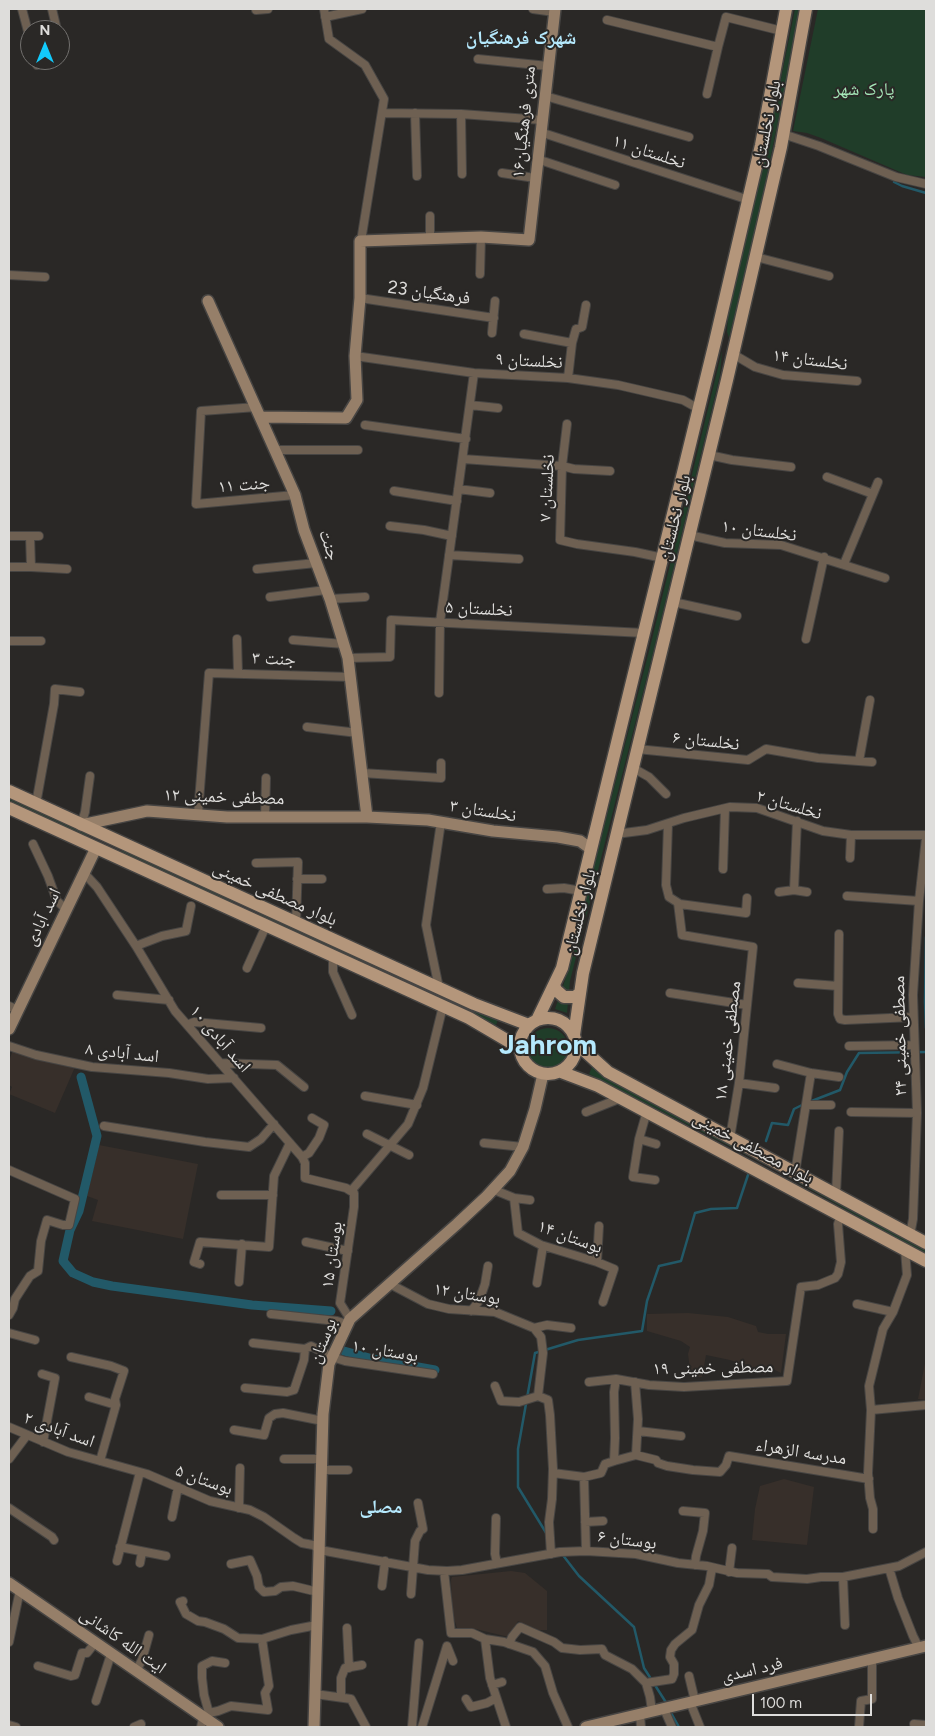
<!DOCTYPE html>
<meta charset="utf-8">
<style>
body{margin:0}
#map{position:relative;width:935px;height:1736px;overflow:hidden;background:#2a2826;font-family:Figtree,sans-serif}
canvas{display:block}
.frame{position:absolute;inset:0;border:10px solid #dedddb;pointer-events:none}
.north{position:absolute;left:20px;top:20px;width:50px;height:50px;box-sizing:border-box;background:#2a2826;border:1px solid #72706e;border-radius:50%;rotate:0deg;font-size:14px;font-weight:700;line-height:20px;text-align:center;color:#dedddb}
.north::after{content:'';display:block;margin:auto;width:18px;height:22px;background:#12cafb;clip-path:polygon(50% 0,100% 100%,50% 72%,0 100%)}
.scale{position:absolute;left:752px;top:1694px;width:120px;height:22px;box-sizing:border-box;border:2px solid #dedddb;border-top:0;padding-left:6px;font-size:15px;line-height:18px;white-space:nowrap;color:#dedddb;-webkit-text-stroke:4px #2a2826;paint-order:stroke}
</style>
<div id="map">
<canvas width="935" height="1736"></canvas>
<div class="frame"></div>
<div class="north">N</div>
<div class="scale">100 m</div>
</div>
<script>
const c = document.querySelector('canvas').getContext('2d');
c.lineJoin = 'round';
function paint(path, color) { c.fillStyle = color; c.fill(path, 'evenodd'); }
const toPath = rows => new Path2D(rows.map(r => 'M' + r).join(''));
function strokePath(path, color, width, dash) { c.strokeStyle = color; c.lineWidth = width; c.lineCap = dash ? 'butt' : 'round'; c.setLineDash(dash || []); c.stroke(path); }
function write(font, color, halo, rows, align = 'center') {
  c.font = font + ' Figtree,"Noto Naskh Arabic",sans-serif'; c.lineWidth = 4; c.setLineDash([]); c.textBaseline = 'middle'; c.strokeStyle = halo; c.fillStyle = color; for (const [text, x, y, turn = 0] of rows) {
    c.save(); c.translate(x, y); c.rotate((+turn || 0) * Math.PI / 180); c.textAlign = isNaN(turn) ? turn : align; if (halo) c.strokeText(text, 0, 0); c.fillText(text, 0, 0); c.restore();
  }
}
const built = toPath([
 [13,1050,75,1067,55,1113,9,1094,12,1087,9,1085,9,1061],
 [99,1145,198,1164,183,1239,92,1221,98,1200,87,1196],
 [688,1313,728,1317,756,1326,758,1332,768,1334,786,1334,781,1373,771,1368,765,1375,753,1368,730,1360,706,1355,702,1377,691,1377,688,1354,690,1347,681,1341,647,1331,647,1314],
 [926,1358,926,1400,918,1399],
 [784,1479,814,1487,807,1545,752,1540,755,1509,760,1486],
 [511,1571,525,1573,547,1591,547,1630,532,1630,518,1621,509,1637,471,1628,457,1628,452,1612,451,1580,452,1577]
]);
const green = toPath([
 [795,9,801,9,759,214,729,338,727,332,728,315,745,244,778,93],
 [818,9,926,9,926,177,907,175,821,138,807,133,793,131],
 [722,351,720,375,655,645,570,981,567,1013,555,1009,565,980,651,643],
 [9,796,88,833,86,837,9,801],
 [123,848,234,901,232,905,121,853],
 [260,912,498,1020,496,1025,258,916],
 '528 1048a20 20 0 1 1 40 0a20 20 0 1 1-40 0Z',
 [592,1067,926,1248,926,1254,768,1166,589,1074]
]);
const stream = toPath([
 [894,182,902,186,926,193],
 [926,937,925,1002,926,1028],
 [809,1102,840,1090,847,1072,859,1053,926,1052],
 [766,1141,772,1123,788,1125,794,1109,804,1104],
 [548,1536,518,1487,518,1449,535,1353,578,1340,642,1331,647,1301,659,1266,681,1261,695,1213,711,1209,737,1208,748,1175],
 [562,1554,579,1576,634,1627,644,1668,667,1704],
 [670,1711,679,1727]
]);
const canal = toPath([
 [81,1077,97,1136,79,1211,70,1230,63,1261,73,1273,93,1282,112,1286,252,1305,331,1311],
 [344,1351,373,1359,435,1370]
]);
const street = toPath([
 [22,9,30,39],
 [52,9,57,30],
 [324,9,329,39,365,65,384,99,361,241],
 [533,9,554,12],
 [256,10,268,9],
 [325,17,362,9],
 [607,20,718,47,726,17,782,31],
 [478,59,548,66],
 [36,60,37,65],
 [707,94,718,47],
 [545,96,689,137],
 [382,113,461,114,542,120],
 [415,113,417,176],
 [461,114,462,174],
 [540,132,749,200],
 [783,134,819,146,896,177,926,184],
 [537,159,615,185],
 [502,173,535,178],
 [430,216,430,239],
 [756,257,829,276],
 [480,274,481,237],
 [9,275,45,277],
 [360,298,494,318],
 [492,333,495,301],
 [524,334,572,343],
 [733,354,755,367,783,375,857,381],
 [355,356,474,373,568,378,618,385,683,400,699,409],
 [568,378,572,343,576,329,582,327,586,305],
 [470,405,498,408],
 [257,407,201,411,196,504,295,495],
 [567,424,562,466,560,540,577,544,635,552,663,558],
 [365,425,466,439],
 [276,450,358,450],
 [709,455,732,460,791,467],
 [463,459,562,466,574,469,610,471],
 [827,477,873,494],
 [458,489,490,493],
 [394,491,457,501],
 [390,526,424,530,452,536],
 [689,535,725,543,781,545,885,578],
 [9,536,39,536],
 [449,555,519,559],
 [844,564,878,482],
 [9,567,31,567,30,536],
 [31,567,67,569],
 [257,569,316,563],
 [270,597,326,590],
 [330,599,365,597],
 [673,602,737,616],
 [237,639,238,673],
 [806,639,824,557],
 [293,640,344,644],
 [9,641,41,641],
 [348,658,390,657,391,620,644,633],
 [439,693,440,622,474,373],
 [307,727,358,733],
 [637,749,748,760,766,749,818,758,872,762],
 [859,761,870,700],
 [633,768,649,777,666,794],
 [362,773,441,778,441,763],
 [36,804,54,704,55,689,80,692],
 [198,814,209,673,351,677],
 [265,818,266,778],
 [797,821,794,890,807,892],
 [668,824,666,885,669,897,680,904,746,913,747,898],
 [81,825,85,812,90,776],
 [616,834,647,830,684,818,730,807,757,808,823,831,851,835,926,835],
 [33,844,48,876,57,901,66,909],
 [850,858,851,835],
 [256,863,298,862,296,923],
 [723,869,725,809],
 [84,873,97,887,136,946,175,1011,302,1157,305,1163,305,1178,346,1188,354,1193,354,1207,340,1303,350,1319],
 [297,879,322,879],
 [547,889,564,888,581,891],
 [779,892,794,890],
 [847,896,919,901],
 [678,903,682,935,753,947,739,1083,730,1138],
 [839,934,838,1014,840,1019,845,1020,913,1017],
 [136,946,162,936,186,931,191,906],
 [333,956,333,972,352,1015],
 [247,968,266,926],
 [798,983,838,986],
 [439,988,426,925,441,822],
 [670,993,747,1005],
 [117,995,169,1000],
 [9,1006,18,1010],
 [187,1025,194,1022,261,1028],
 [9,1046,36,1055,92,1067,169,1073,208,1079,234,1078],
 [849,1046,914,1045],
 [220,1063,277,1065,304,1087],
 [777,1064,811,1073,839,1077],
 [739,1083,775,1088],
 [365,1096,417,1105],
 [806,1105,831,1105],
 [647,1111,639,1139,633,1177,655,1180],
 [586,1112,621,1098],
 [851,1112,917,1113],
 [104,1126,205,1142,249,1147,261,1139,274,1124],
 [367,1134,409,1155],
 [639,1139,656,1144],
 [484,1143,523,1147],
 [302,1157,309,1153,319,1138,324,1125,312,1118],
 [9,1170,75,1199,69,1225,63,1225,47,1220,41,1241,38,1271,30,1276,26,1282,15,1299,13,1308,9,1315],
 [795,1173,811,1073],
 [492,1189,514,1198,530,1200],
 [351,1191,408,1124,423,1088,443,1006],
 [836,1194,839,1131],
 [221,1195,273,1195],
 [514,1198,518,1233,541,1245,597,1262,614,1269,603,1302],
 [910,1235,913,1219,917,1113,913,995,919,901,926,838],
 [306,1242,348,1251],
 [597,1262,599,1226],
 [200,1264,194,1262,200,1242,269,1247,274,1176,290,1143],
 [239,1282,242,1244],
 [537,1283,543,1246],
 [390,1284,428,1304,449,1309,495,1312,534,1328,547,1325,571,1328],
 [857,1304,893,1312],
 [471,1311,479,1301,485,1284,488,1266],
 [271,1314,337,1321,347,1324],
 [534,1328,541,1337,543,1353,538,1396,548,1400,550,1415,553,1469,552,1499,549,1522,551,1554],
 [9,1333,35,1340],
 [253,1343,305,1349,311,1346,332,1357,345,1361,433,1374],
 [71,1357,111,1366,124,1371,115,1399,116,1405],
 [42,1374,55,1378,43,1442],
 [589,1382,616,1379],
 [635,1382,638,1419,636,1455],
 [495,1386,501,1401,519,1402,538,1396],
 [245,1388,287,1392,294,1390,304,1360,305,1349],
 [89,1397,116,1405,100,1461],
 [871,1410,926,1405],
 [9,1427,68,1452,147,1474,210,1501,250,1510,264,1517,294,1538,302,1543,313,1545,320,1550,428,1570,447,1571,462,1570,560,1552,586,1551,636,1554,678,1563,707,1566,737,1573,768,1574,772,1577,807,1579,821,1577,843,1577,899,1566,926,1552],
 [234,1430,264,1435,269,1418,275,1414,283,1413,323,1421],
 [638,1431,681,1436],
 [9,1459,27,1435],
 [284,1459,322,1459],
 [614,1461,615,1438,614,1392,616,1379,649,1385,684,1387,787,1381,801,1287,818,1285,835,1278,838,1274,841,1262,838,1224,841,1215],
 [322,1470,348,1470],
 [553,1473,584,1477,601,1473,605,1464,614,1461,636,1455,656,1460,658,1463,667,1466,693,1470,720,1472,726,1465,729,1456,869,1479],
 [584,1477,586,1551],
 [9,1508,52,1537,54,1540],
 [239,1508,240,1468],
 [683,1511,705,1513,703,1531,696,1556,695,1565],
 [172,1517,178,1487],
 [496,1518,495,1554,497,1563],
 [585,1522,603,1521],
 [873,1529,873,1509,870,1498,868,1473,871,1410,869,1386,883,1329,893,1312,907,1275,905,1250],
 [120,1547,166,1556],
 [117,1561,140,1472],
 [140,1563,142,1552],
 [231,1564,250,1560,257,1576,259,1587,264,1592,275,1591,281,1587,293,1586,318,1592],
 [889,1568,898,1598,913,1636,919,1648],
 [444,1571,451,1633,472,1633,485,1639,504,1642,533,1652,545,1666,553,1693,568,1727],
 [729,1572,732,1548],
 [843,1577,845,1625],
 [382,1586,385,1561],
 [411,1594,415,1541,420,1531,423,1529,418,1503],
 [183,1601,180,1602,186,1614,198,1621,205,1622,224,1629,238,1638,262,1639,291,1630,317,1625],
 [347,1628,349,1668],
 [485,1639,490,1678,506,1727],
 [9,1642,20,1590],
 [509,1644,512,1637,520,1627,554,1642,562,1648,580,1650,602,1649,605,1655,632,1669,646,1683,650,1697,652,1711],
 [38,1666,71,1676,75,1675,82,1653,87,1653,95,1643],
 [136,1671,142,1660,149,1635],
 [689,1676,695,1701],
 [646,1683,672,1679,674,1674,674,1664,670,1657,671,1650,675,1644,692,1630,699,1605,709,1585,712,1568],
 [492,1685,502,1682],
 [315,1694,351,1699,366,1727],
 [341,1697,341,1678,345,1668,362,1665],
 [466,1699,471,1707,487,1703,496,1698],
 [96,1701,111,1654],
 [690,1702,700,1727],
 [664,1709,672,1727],
 [209,1713,218,1711,231,1706,268,1710,265,1693,269,1686,262,1639],
 [640,1715,641,1727],
 [914,1724,926,1725],
 [9,1725,16,1727],
 [134,1727,141,1724],
 [201,1727,203,1718,209,1713,204,1695,202,1678,202,1666,212,1661,225,1663],
 [412,1727,419,1643],
 [422,1727,447,1646,453,1661],
 [859,1727,861,1701,872,1699,872,1659]
]);
const secondary = toPath([
 [208,301,295,495,304,530,330,599,348,658,367,817],
 [261,417,346,418,357,400,355,356,360,298,360,241,481,237,529,240,555,9],
 [81,825,147,811,227,817,367,817,428,820,493,831,558,837,580,841,591,849],
 [9,1029,96,848],
 [9,1583,218,1727],
 [314,1727,323,1414,329,1364,350,1319,457,1224,487,1196,510,1171,523,1147,535,1109,543,1074],
 [586,1727,926,1646]
]);
const primary = toPath([
 [9,791,474,1004,529,1025],
 [9,808,469,1018,520,1048],
 [554,985,556,990,564,997,575,997,580,993],
 '520 1046a28 28 0 1 1 56 0a28 28 0 1 1-56 0Z',
 [537,1020,562,968,715,342,761,145,786,9],
 [574,1035,583,973,727,380,781,147,806,9],
 [577,1044,608,1072,926,1243],
 [561,1072,598,1086,926,1261]
]);
const parkNames = [
 ["پارک شهر",864,90]
];
const streetNames = [
 ["۱۶متری فرهنگیان",524,122,-84],
 ["بلوار نخلستان",767,124,-79],
 ["نخلستان ۱۱",649,152,18],
 ["فرهنگیان 23",429,293,8],
 ["نخلستان ۱۴",810,360,7],
 ["نخلستان ۹",529,361,3],
 ["جنت ۱۱",244,485,-5],
 ["نخلستان ۷",547,488,-87],
 ["بلوار نخلستان",675,518,-76],
 ["نخلستان ۱۰",759,531,7],
 ["جنت",329,545,70],
 ["نخلستان ۵",479,609,3],
 ["جنت ۳",274,659,2],
 ["نخلستان ۶",706,741,6],
 ["مصطفی خمینی ۱۲",224,797,2],
 ["نخلستان ۲",789,805,16],
 ["نخلستان ۳",483,811,9],
 ["بلوار مصطفی خمینی",275,894,24],
 ["بلوار نخلستان",580,912,-76],
 ["اسد آبادی",43,917,-64],
 ["مصطفی خمینی ۲۴",900,1036,-91],
 ["اسد آبادی ۱۰",220,1039,49],
 ["مصطفی خمینی ۱۸",728,1041,-83],
 ["اسد آبادی ۸",122,1053,6],
 ["بلوار مصطفی خمینی",753,1148,28],
 ["بوستان ۱۴",570,1237,20],
 ["بوستان ۱۵",332,1255,-82],
 ["۱۲ بوستان",467,1294,9],
 ["بوستان",323,1341,-68],
 ["بوستان ۱۰",385,1351,9],
 ["مصطفی خمینی ۱۹",713,1368,-1],
 ["اسد آبادی ۲",59,1430,20],
 ["مدرسه الزهراء",801,1452,9],
 ["بوستان ۵",204,1480,20],
 ["بوستان ۶",627,1540,7],
 ["ایت الله کاشانی",123,1641,35],
 ["فرد اسدی",752,1670,-13]
];
const neighbourhoodNames = [
 ["شهرک فرهنگیان",521,38],
 ["مصلی",381,1507]
];
const townNames = [
 ["Jahrom",548,1046]
];
paint(built, '#372f2a');
paint(green, '#203d29');
strokePath(stream, '#225968', 2.5);
strokePath(canal, '#225968', 9);
strokePath(street, '#474543', 10);
strokePath(secondary, '#474543', 14);
strokePath(primary, '#474543', 15);
strokePath(street, '#6e6052', 8);
strokePath(secondary, '#967f69', 11);
strokePath(primary, '#b4967b', 12);
write('18px', '#a6e8b9', '#2a2826', parkNames);
write('18px', '#dedddb', '#2a2826', streetNames);
write('bold 19px', '#b5e9fd', '#2a2826', neighbourhoodNames);
write('bold 28px', '#b5e9fd', '#2a2826', townNames);
</script>
